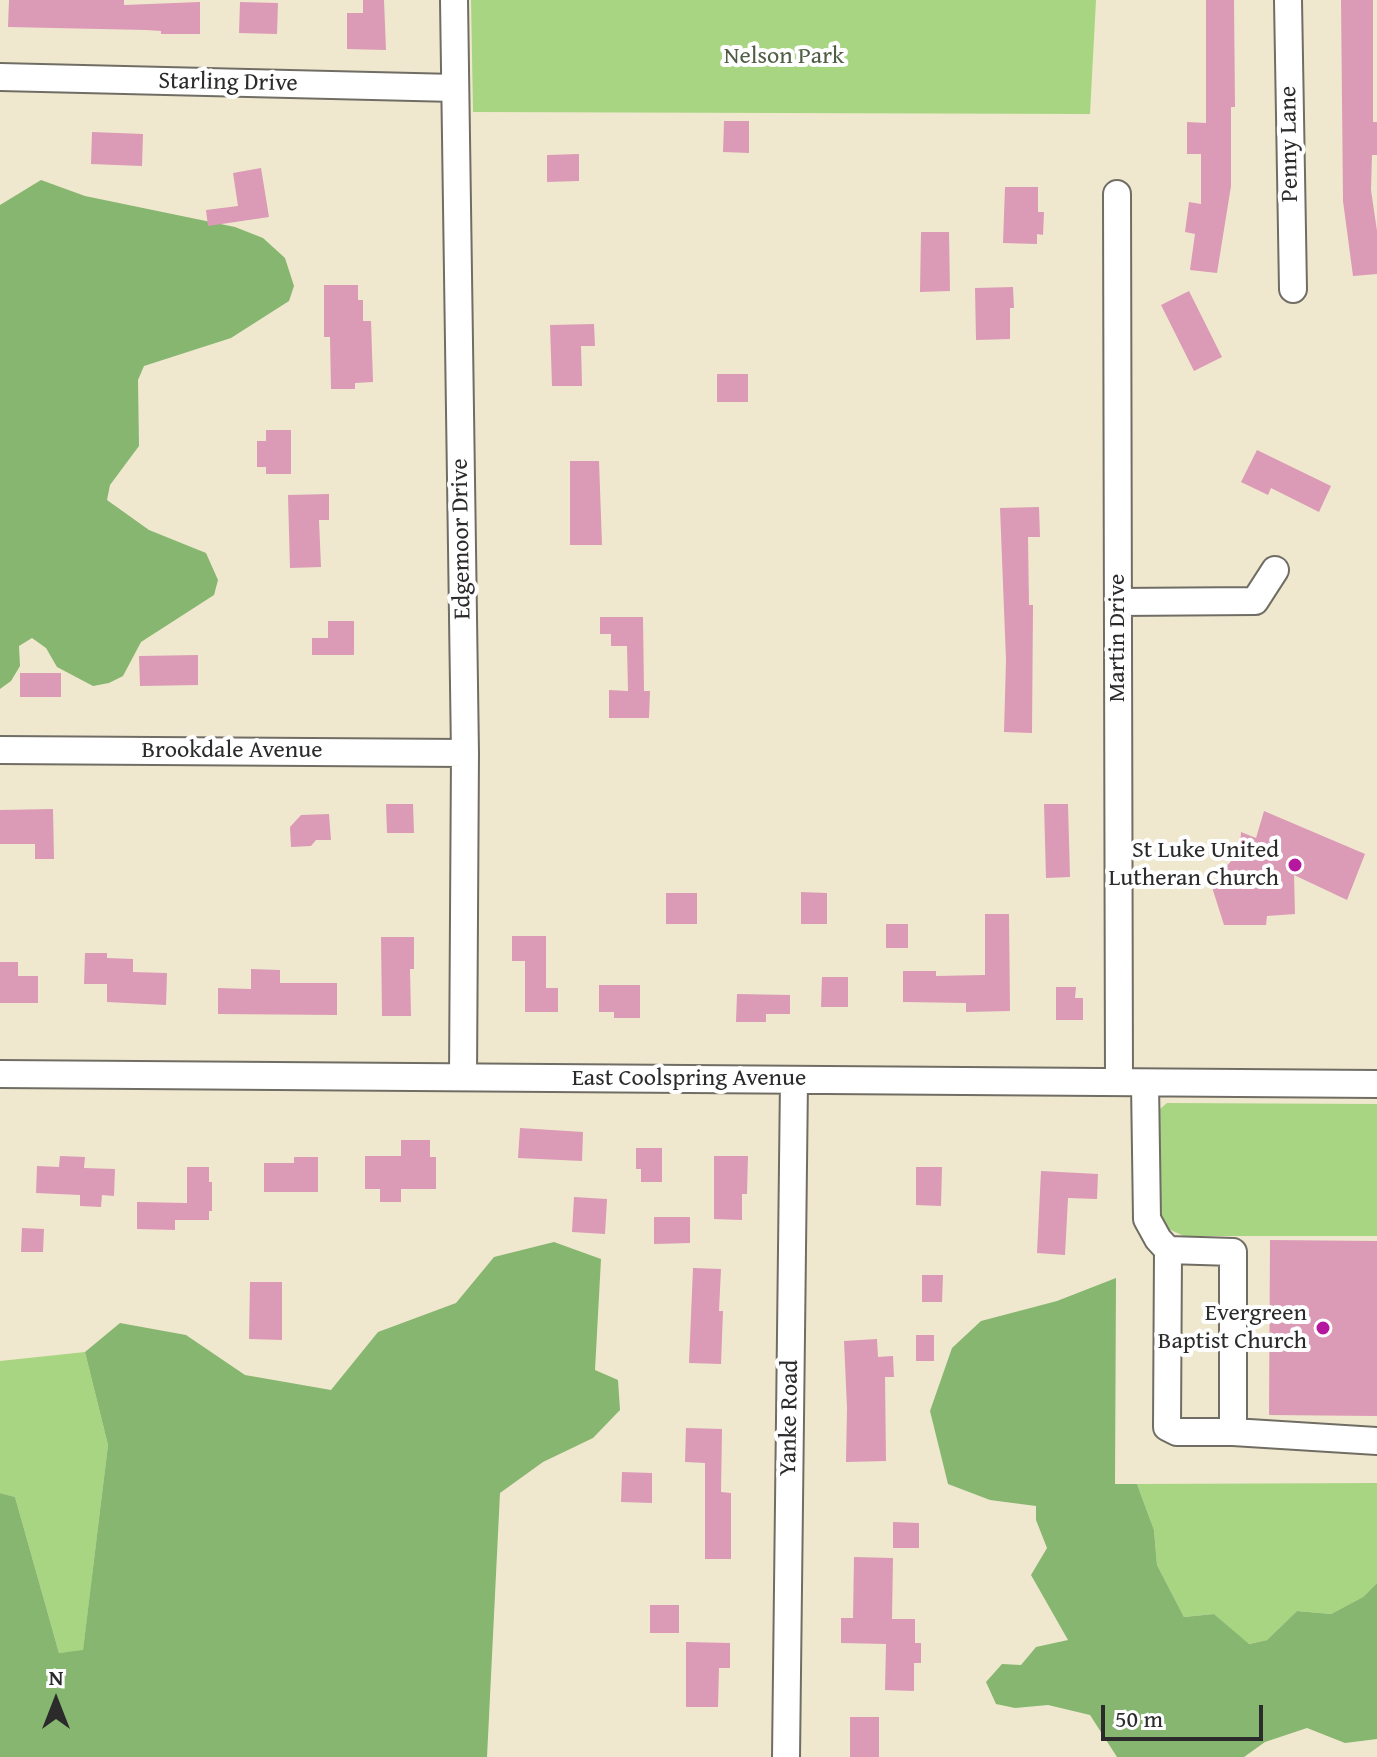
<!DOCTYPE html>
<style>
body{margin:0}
#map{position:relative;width:1377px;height:1757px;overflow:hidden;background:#f0e8ce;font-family:"Gentium Book Plus",serif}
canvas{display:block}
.north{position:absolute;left:16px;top:1661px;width:80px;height:80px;-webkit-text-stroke:6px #fff;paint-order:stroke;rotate:0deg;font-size:22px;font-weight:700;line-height:32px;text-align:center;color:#2b2b2b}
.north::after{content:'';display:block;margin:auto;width:28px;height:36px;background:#2b2b2b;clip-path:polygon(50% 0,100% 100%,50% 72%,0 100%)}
.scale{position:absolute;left:1101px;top:1705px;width:162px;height:36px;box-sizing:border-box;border:4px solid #2b2b2b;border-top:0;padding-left:10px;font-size:24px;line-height:28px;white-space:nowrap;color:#2b2b2b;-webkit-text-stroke:6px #fff;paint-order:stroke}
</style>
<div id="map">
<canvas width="1377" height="1757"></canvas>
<div class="north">N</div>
<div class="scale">50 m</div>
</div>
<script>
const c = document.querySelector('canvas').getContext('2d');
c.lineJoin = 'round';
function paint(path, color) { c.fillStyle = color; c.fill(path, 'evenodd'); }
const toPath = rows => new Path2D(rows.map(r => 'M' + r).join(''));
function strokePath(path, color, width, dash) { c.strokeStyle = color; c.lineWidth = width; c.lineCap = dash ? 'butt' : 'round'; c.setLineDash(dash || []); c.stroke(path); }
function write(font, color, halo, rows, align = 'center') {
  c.font = font + ' "Gentium Book Plus",serif'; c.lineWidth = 8; c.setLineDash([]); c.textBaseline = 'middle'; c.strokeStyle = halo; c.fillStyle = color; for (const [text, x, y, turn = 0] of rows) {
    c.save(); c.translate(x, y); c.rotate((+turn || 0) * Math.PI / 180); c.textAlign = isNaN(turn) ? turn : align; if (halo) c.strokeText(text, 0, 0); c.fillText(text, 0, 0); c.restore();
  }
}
const green = toPath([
 [471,0,1096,0,1090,114,473,112],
 [1167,1103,1377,1104,1377,1236,1184,1236,1164,1227,1155,1212,1154,1114],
 [85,1352,108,1445,83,1651,59,1653,15,1497,0,1493,0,1361],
 [1377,1483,1377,1583,1363,1597,1331,1614,1297,1611,1267,1640,1248,1644,1214,1614,1184,1617,1157,1565,1154,1530,1137,1484]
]);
const forest = toPath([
 [41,180,85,196,235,227,263,238,285,258,294,286,289,301,231,338,144,366,138,380,139,446,110,485,107,500,149,530,206,553,218,580,214,595,141,642,123,676,109,683,93,686,57,667,46,648,32,638,19,646,20,666,11,681,0,689,0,205],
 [554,1242,601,1259,595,1370,618,1380,620,1410,593,1438,543,1462,500,1493,487,1757,0,1757,0,1493,15,1497,59,1653,83,1650,108,1445,85,1352,120,1323,186,1335,245,1375,331,1390,378,1332,456,1303,494,1257],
 [1116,1278,1115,1484,1137,1484,1154,1530,1157,1565,1184,1617,1214,1614,1249,1644,1267,1640,1297,1611,1331,1614,1363,1597,1377,1583,1377,1739,1345,1743,1307,1728,1265,1742,1244,1757,1117,1757,1090,1715,1048,1705,1015,1708,996,1704,986,1682,1002,1664,1021,1665,1036,1647,1068,1640,1031,1575,1047,1548,1036,1520,1036,1506,990,1500,948,1484,930,1411,952,1348,981,1321,1057,1301]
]);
const building = toPath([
 [9,0,124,0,124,5,200,2,200,34,161,34,161,31,146,30,8,27],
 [363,0,384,0,386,50,347,49,347,13,363,13],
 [1206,0,1234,0,1235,107,1231,107,1231,186,1217,273,1190,270,1195,234,1185,232,1189,202,1201,204,1201,154,1187,154,1187,122,1206,123],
 [1341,0,1373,0,1373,122,1377,122,1377,155,1372,155,1371,190,1377,231,1377,274,1353,276,1343,201],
 [240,2,278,3,277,34,239,33],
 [724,121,749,121,749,153,723,152],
 [92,132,143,134,142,166,91,164],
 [579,154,579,181,547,182,547,155],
 [261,168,269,217,208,226,206,210,238,206,233,173],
 [1005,187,1038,187,1038,212,1044,212,1043,235,1037,234,1037,244,1003,243],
 [921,232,949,232,950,291,920,292],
 [324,285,358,285,358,300,363,300,363,321,371,321,373,382,355,383,355,389,331,389,330,337,324,337],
 [1013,287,1014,308,1010,308,1010,339,976,340,975,288],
 [1189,291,1222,357,1194,371,1161,305],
 [594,324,595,346,581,346,582,386,552,386,550,325],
 [717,374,748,374,748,402,717,402],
 [266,430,291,430,291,474,266,474,266,467,257,467,257,441,266,441],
 [1257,450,1331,486,1319,512,1271,488,1268,495,1241,482],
 [570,461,599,461,602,545,570,545],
 [329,494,329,520,319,520,321,567,290,568,288,495],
 [1039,507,1040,537,1028,537,1029,605,1033,605,1032,733,1004,732,1006,660,1000,508],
 [600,617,643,617,644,691,650,691,649,718,609,718,609,690,628,691,627,646,611,646,611,634,600,634],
 [328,621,354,621,354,655,312,655,312,638,328,638],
 [198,655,198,685,140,686,139,656],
 [20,673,61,673,61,697,20,697],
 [386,804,413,804,414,833,387,833],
 [1044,804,1068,804,1070,877,1046,878],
 [53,809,54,859,35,859,35,844,0,844,0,810],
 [1264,811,1365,854,1347,900,1294,875,1295,914,1267,916,1266,925,1224,925,1211,884,1240,851,1241,832,1256,838],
 [329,814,331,840,316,840,311,846,291,847,290,827,301,815],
 [801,892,827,893,827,924,801,924],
 [666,893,697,893,697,924,666,924],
 [985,914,1009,914,1010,1011,966,1012,966,1003,903,1002,903,971,936,971,936,976,985,975],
 [886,924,908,924,908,948,886,948],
 [512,936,546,936,546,988,558,988,558,1012,525,1012,525,961,512,961],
 [381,937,414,937,414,969,410,969,411,1016,382,1016],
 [85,953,107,953,107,958,133,959,133,972,167,973,166,1005,107,1002,107,984,84,984],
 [0,962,18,962,18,976,38,976,38,1003,0,1003],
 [251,969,280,970,280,983,337,983,337,1015,218,1014,218,988,251,989],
 [822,977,848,977,848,1007,821,1007],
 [599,985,640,985,640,1018,614,1018,614,1012,599,1012],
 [1056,987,1076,987,1075,998,1083,998,1083,1020,1056,1020],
 [737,994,790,995,790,1014,766,1014,766,1022,736,1022],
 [520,1128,583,1132,582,1161,518,1158],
 [401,1140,430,1140,430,1157,436,1157,436,1189,401,1189,401,1202,380,1202,380,1189,365,1189,365,1156,401,1156],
 [636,1148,662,1148,662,1182,641,1182,641,1169,636,1169],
 [60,1156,85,1157,84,1168,115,1169,114,1196,102,1195,101,1207,80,1206,80,1195,36,1193,37,1166,59,1167],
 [714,1156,748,1156,747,1194,742,1194,742,1220,714,1219],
 [294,1157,318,1157,318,1192,264,1192,264,1163,294,1163],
 [187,1167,209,1167,209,1182,212,1182,212,1211,209,1211,209,1220,175,1220,175,1230,137,1229,137,1202,187,1203],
 [916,1167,942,1167,941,1206,916,1205],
 [1041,1171,1098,1174,1097,1199,1068,1198,1065,1255,1037,1253],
 [574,1197,607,1199,605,1234,572,1232],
 [654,1217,690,1217,690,1243,654,1244],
 [22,1228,44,1229,43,1252,21,1252],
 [1270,1240,1377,1241,1377,1416,1269,1415],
 [693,1268,721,1269,719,1311,723,1311,721,1364,689,1363],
 [922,1275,943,1275,942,1302,922,1302],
 [250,1282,282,1282,282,1340,249,1339],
 [916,1335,934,1335,934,1361,916,1361],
 [877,1339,878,1357,893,1356,894,1377,885,1377,886,1461,846,1462,847,1408,844,1341],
 [686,1428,722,1429,721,1492,731,1493,731,1559,705,1559,705,1463,685,1462],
 [622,1472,652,1473,652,1503,621,1502],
 [893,1522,919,1523,919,1548,893,1548],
 [854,1557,893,1558,892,1619,915,1619,915,1643,921,1643,921,1663,914,1663,914,1691,885,1690,886,1644,841,1643,841,1618,853,1618],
 [650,1605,679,1605,679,1633,650,1633],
 [686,1642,730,1643,730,1668,719,1668,718,1707,686,1707],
 [850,1717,879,1717,879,1757,850,1757]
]);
const minor = toPath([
 [454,0,465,753,463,1077],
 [1288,0,1293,289],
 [0,77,455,88],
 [1117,194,1119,1082],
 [1118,602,1255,601,1275,570],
 [0,750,465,753],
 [0,1074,1377,1084],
 [1145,1083,1147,1219,1158,1239,1168,1250,1167,1427,1177,1432,1233,1432],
 [1168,1250,1233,1252,1233,1432,1377,1441],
 [786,1757,794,1080]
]);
const markers = [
 [1295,865,8,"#b5179e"],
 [1323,1328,8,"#b5179e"]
];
const parkNames = [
 ["Nelson Park",784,57]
];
const streetNames = [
 ["Starling Drive",228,83,1],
 ["Penny Lane",1290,144,-91],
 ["Edgemoor Drive",462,539,-91],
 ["Martin Drive",1118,638,-90],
 ["Brookdale Avenue",232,751],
 ["East Coolspring Avenue",689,1079],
 ["Yanke Road",790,1418,-89]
];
const poiNames = [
 ["St Luke United",1279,851],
 ["Lutheran Church",1279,879],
 ["Evergreen",1307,1314],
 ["Baptist Church",1307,1342]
];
paint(green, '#a8d582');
paint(forest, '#86b670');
paint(building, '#db9ab6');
strokePath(minor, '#706d64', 30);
strokePath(minor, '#fff', 26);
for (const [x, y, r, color] of markers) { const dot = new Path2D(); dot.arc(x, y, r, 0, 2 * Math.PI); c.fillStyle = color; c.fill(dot); strokePath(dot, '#fff', 3); }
write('24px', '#505e45', '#fff', parkNames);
write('24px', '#2b2b2b', '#fff', streetNames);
write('24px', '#2b2b2b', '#fff', poiNames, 'right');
</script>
